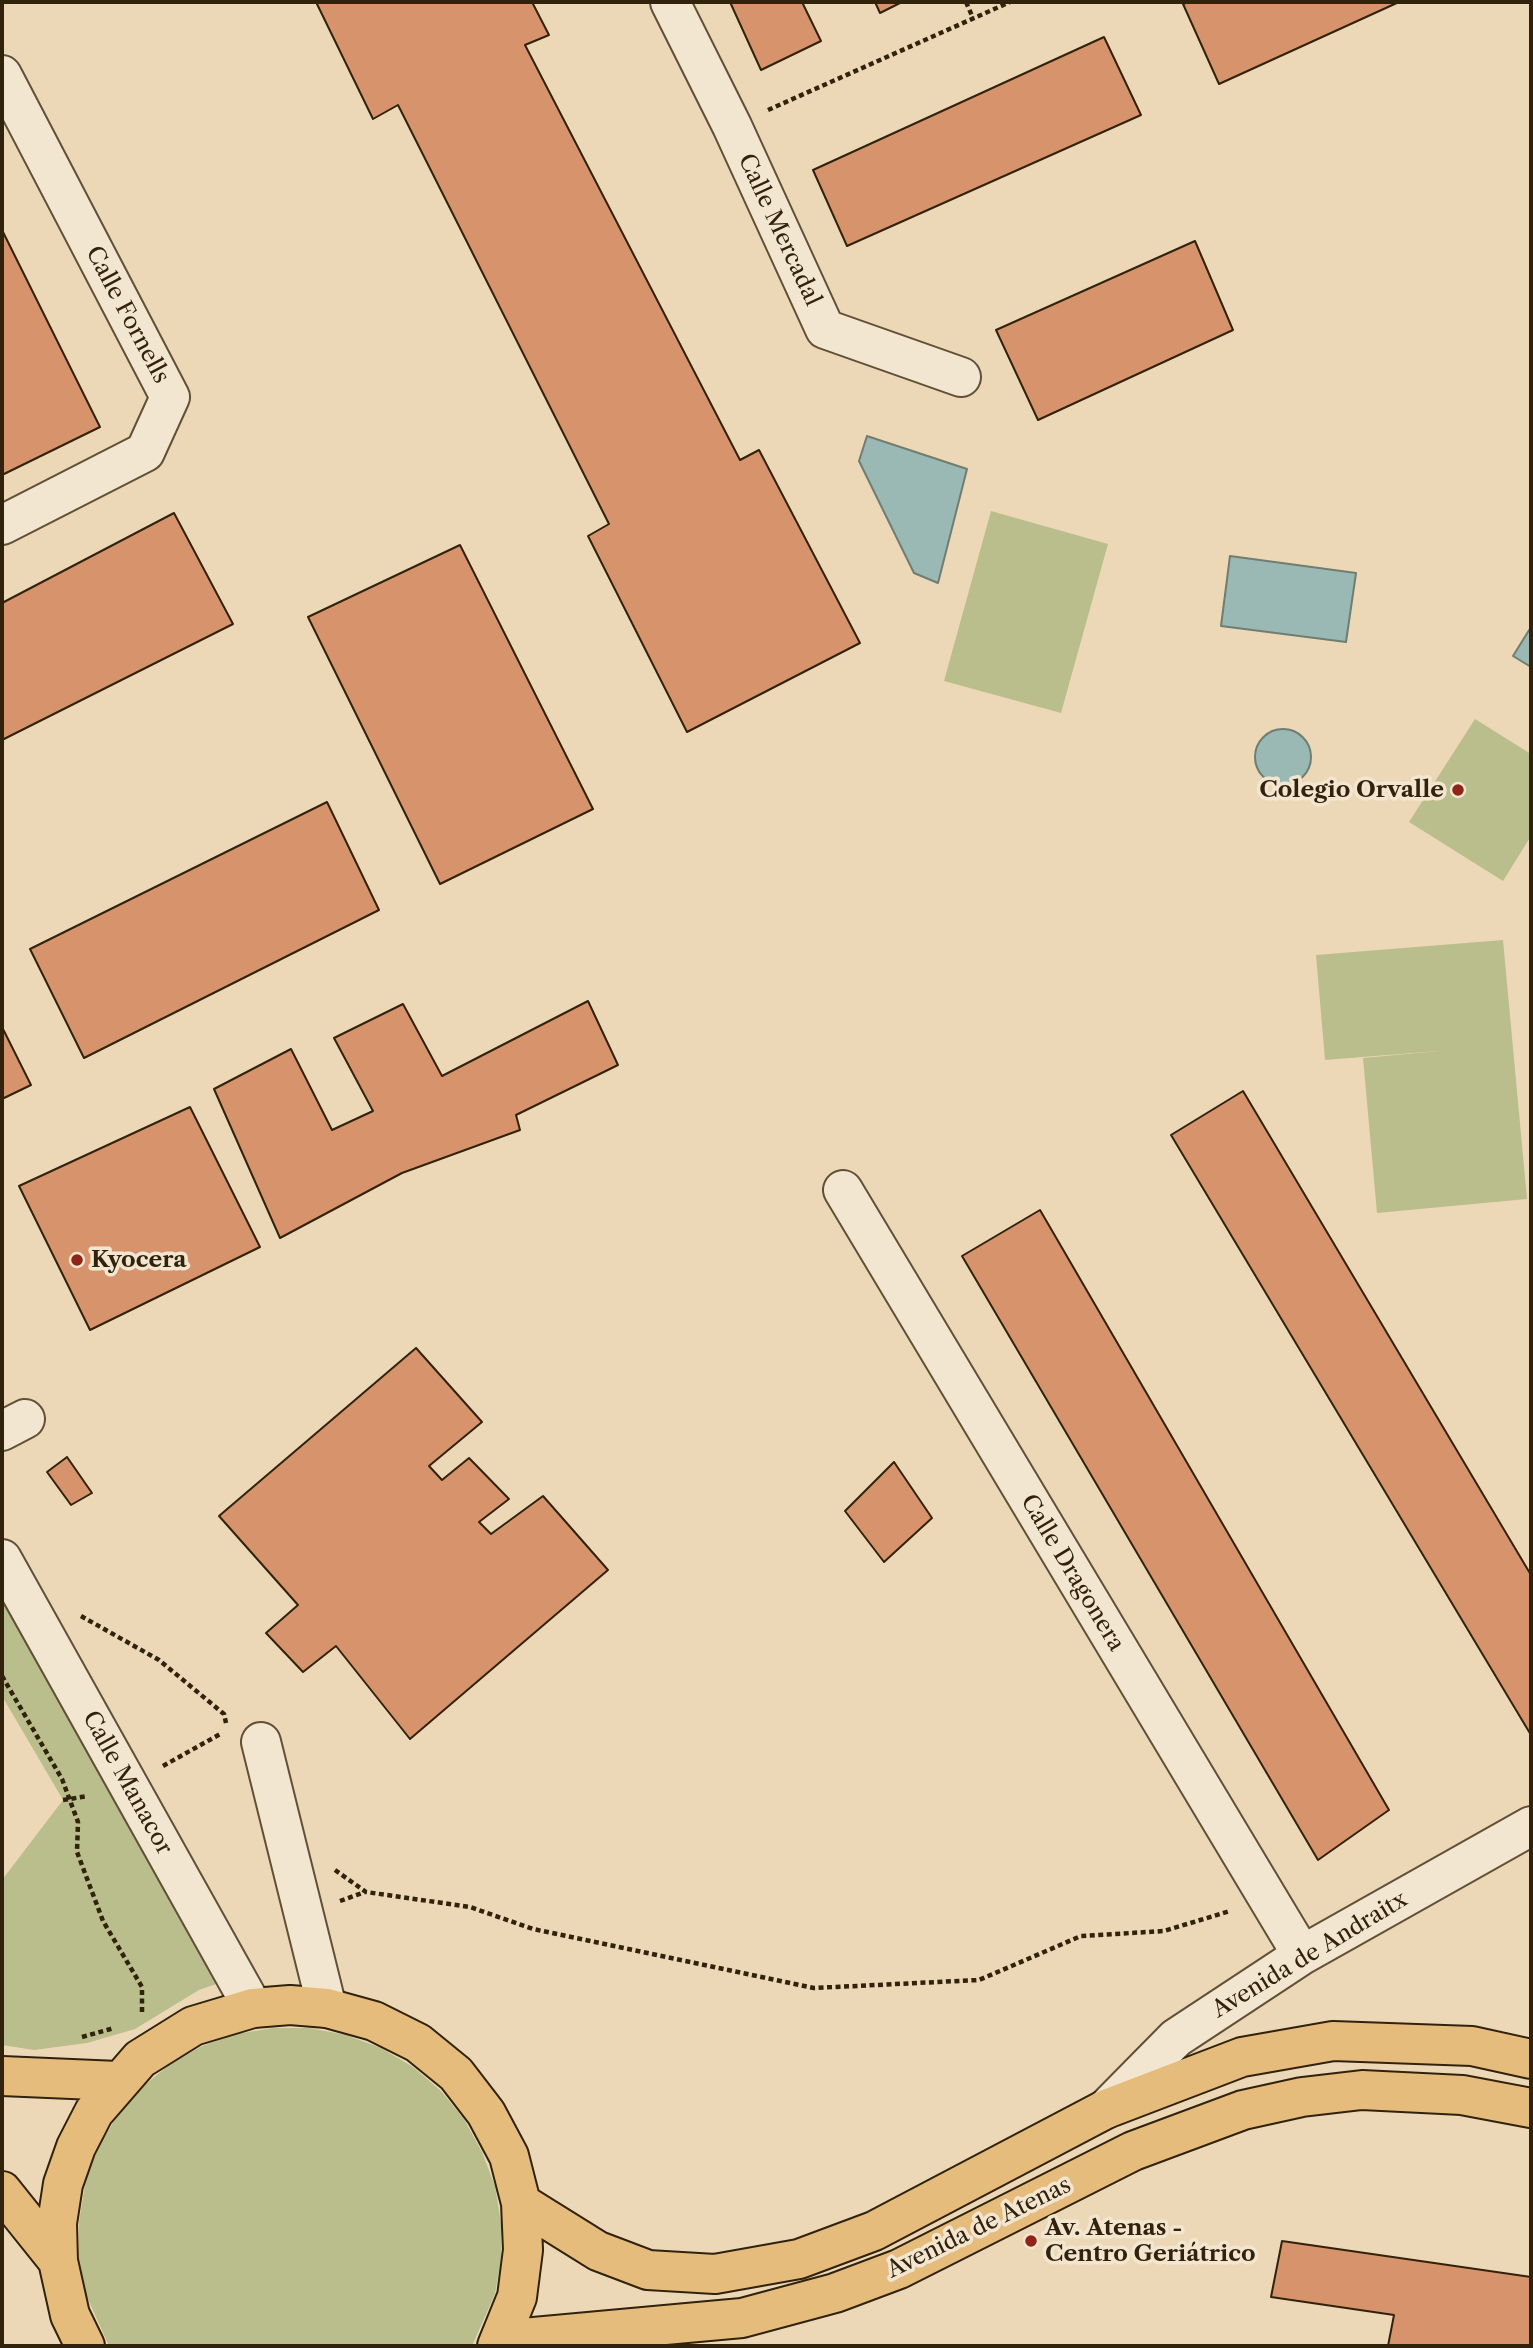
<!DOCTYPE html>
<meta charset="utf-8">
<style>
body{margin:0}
#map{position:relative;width:1533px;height:2348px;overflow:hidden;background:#ecd8b7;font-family:"Libre Caslon Text",serif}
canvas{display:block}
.frame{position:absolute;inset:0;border:4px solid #31220c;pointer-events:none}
</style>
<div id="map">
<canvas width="1533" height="2348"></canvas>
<div class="frame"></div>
</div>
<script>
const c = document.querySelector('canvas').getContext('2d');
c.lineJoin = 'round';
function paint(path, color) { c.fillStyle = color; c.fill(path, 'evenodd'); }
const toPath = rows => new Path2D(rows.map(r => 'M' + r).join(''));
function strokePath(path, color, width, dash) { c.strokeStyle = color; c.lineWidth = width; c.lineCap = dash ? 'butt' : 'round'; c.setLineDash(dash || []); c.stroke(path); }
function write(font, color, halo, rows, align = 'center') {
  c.font = font + ' "Libre Caslon Text",serif'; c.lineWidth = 7; c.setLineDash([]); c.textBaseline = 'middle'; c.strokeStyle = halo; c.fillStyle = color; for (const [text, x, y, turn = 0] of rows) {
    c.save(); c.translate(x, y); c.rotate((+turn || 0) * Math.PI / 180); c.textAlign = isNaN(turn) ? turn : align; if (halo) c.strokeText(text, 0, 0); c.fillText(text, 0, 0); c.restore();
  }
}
const green = toPath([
 [991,511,1108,544,1061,713,944,681],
 [1475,719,1531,754,1531,836,1503,881,1409,822],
 [1503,940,1527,1199,1377,1213,1363,1058,1438,1051,1325,1060,1316,955],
 [2,1599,219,1983,199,1990,135,2029,87,2043,34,2050,2,2045,2,1880,63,1800,2,1696],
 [273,2028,310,2028,346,2035,381,2048,413,2067,441,2091,464,2119,482,2152,495,2186,501,2223,501,2259,495,2294,472,2346,109,2346,87,2297,79,2260,79,2222,85,2184,98,2148,117,2116,141,2088,170,2064,202,2046,236,2034]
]);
const water = toPath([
 [867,436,967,469,938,583,914,573,859,461,867,436],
 [1230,556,1356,573,1346,642,1221,626,1230,556],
 [1531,627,1531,667,1513,656,1531,627],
 '1255 757a28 28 0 1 1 56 0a28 28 0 1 1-56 0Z'
]);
const building = toPath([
 [316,2,532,2,549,35,525,45,740,460,759,450,860,643,687,732,588,536,609,524,398,105,373,119,316,2],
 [730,2,802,2,821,41,761,70,730,2],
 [875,2,902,2,880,13,875,2],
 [1189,2,1399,2,1219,84,1183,4,1189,2],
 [1104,37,1141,115,847,246,813,170,1104,37],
 [2,230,100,427,2,475,2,230],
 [1195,241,1233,330,1038,420,996,330,1195,241],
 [174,513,233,624,2,740,2,603,174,513],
 [460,545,593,809,440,884,308,617,460,545],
 [327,802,379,910,84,1058,30,949,327,802],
 [588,1001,618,1065,516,1115,520,1130,402,1173,280,1238,214,1089,291,1049,332,1130,373,1111,334,1038,403,1004,442,1076,588,1001],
 [2,1027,31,1085,2,1099,2,1027],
 [1243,1091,1531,1575,1531,1735,1171,1135,1243,1091],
 [190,1107,260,1247,90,1330,19,1186,190,1107],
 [1040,1210,1389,1810,1318,1860,962,1256,1040,1210],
 [416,1348,482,1422,429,1466,442,1480,469,1458,509,1499,479,1522,491,1534,543,1496,608,1570,410,1739,336,1646,303,1672,266,1633,298,1605,219,1516,416,1348],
 [67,1457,92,1493,71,1505,47,1472,67,1457],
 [894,1462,932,1518,884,1562,845,1511,894,1462],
 [1282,2241,1531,2277,1531,2346,1388,2346,1394,2315,1271,2297,1282,2241]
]);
const path = toPath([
 [966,2,973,18],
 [768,110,1010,2],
 [81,1616,159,1660,224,1714,226,1723],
 [2,1676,62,1779,78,1822,77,1852,103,1921,142,1987,142,2012],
 [163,1766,222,1733],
 [63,1800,88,1796],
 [335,1870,366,1892,470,1907,533,1929,814,1988,979,1980,1081,1936,1164,1931,1230,1911],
 [340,1901,365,1892],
 [82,2037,114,2028]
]);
const minor = toPath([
 [670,2,732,126,825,329,961,377],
 [2,75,170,397,145,452,2,525],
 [843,1190,1302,1955],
 [2,1431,25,1419],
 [2,1559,253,2008],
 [261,1742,327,2008],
 [1106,2109,1176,2038,1302,1955,1531,1826]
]);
const major = toPath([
 [2,2076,118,2081],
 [2,2191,58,2261],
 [521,2203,598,2251,648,2270,715,2274,799,2259,874,2231,1106,2109,1242,2057,1333,2041,1472,2046,1531,2059],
 [501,2340,742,2318,835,2293,899,2269,1133,2151,1243,2110,1302,2097,1362,2090,1462,2095,1531,2108],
 [85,2346,70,2315,58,2261,57,2223,63,2184,76,2147,94,2112,140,2059,193,2026,253,2008,290,2005,327,2008,374,2021,418,2043,456,2074,486,2113,509,2156,521,2203,523,2250,517,2297,497,2346]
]);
const markers = [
 [1458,790,7,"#8f2418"],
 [77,1260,7,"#8f2418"],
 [1031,2241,7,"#8f2418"]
];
const streetNames = [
 ["Calle Mercadal",779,230,65],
 ["Calle Fornells",127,315,62],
 ["Calle Dragonera",1072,1573,59],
 ["Calle Manacor",127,1783,61],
 ["Avenida de Andraitx",1310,1955,-31],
 ["Avenida de Atenas",979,2228,-26]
];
const poiNames = [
 ["Colegio Orvalle",1444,790,"right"],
 ["Kyocera",91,1260],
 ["Av. Atenas -",1045,2228],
 ["Centro Geriátrico",1045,2254]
];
paint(green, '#babe8d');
paint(water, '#9ab9b5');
strokePath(water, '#707d71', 2);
paint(building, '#d7936b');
strokePath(building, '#31220c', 2);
strokePath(minor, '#605037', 42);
strokePath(major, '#31220c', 42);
strokePath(path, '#31220c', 4.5, [5, 3.5]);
strokePath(minor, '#f3e6d0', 38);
strokePath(major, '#e6bc7c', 38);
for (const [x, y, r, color] of markers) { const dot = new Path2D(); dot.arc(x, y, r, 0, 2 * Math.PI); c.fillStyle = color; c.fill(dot); strokePath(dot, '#f3e6d0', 2.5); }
write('23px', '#31220c', '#f3e6d0', streetNames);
write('bold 23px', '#31220c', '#f3e6d0', poiNames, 'left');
</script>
